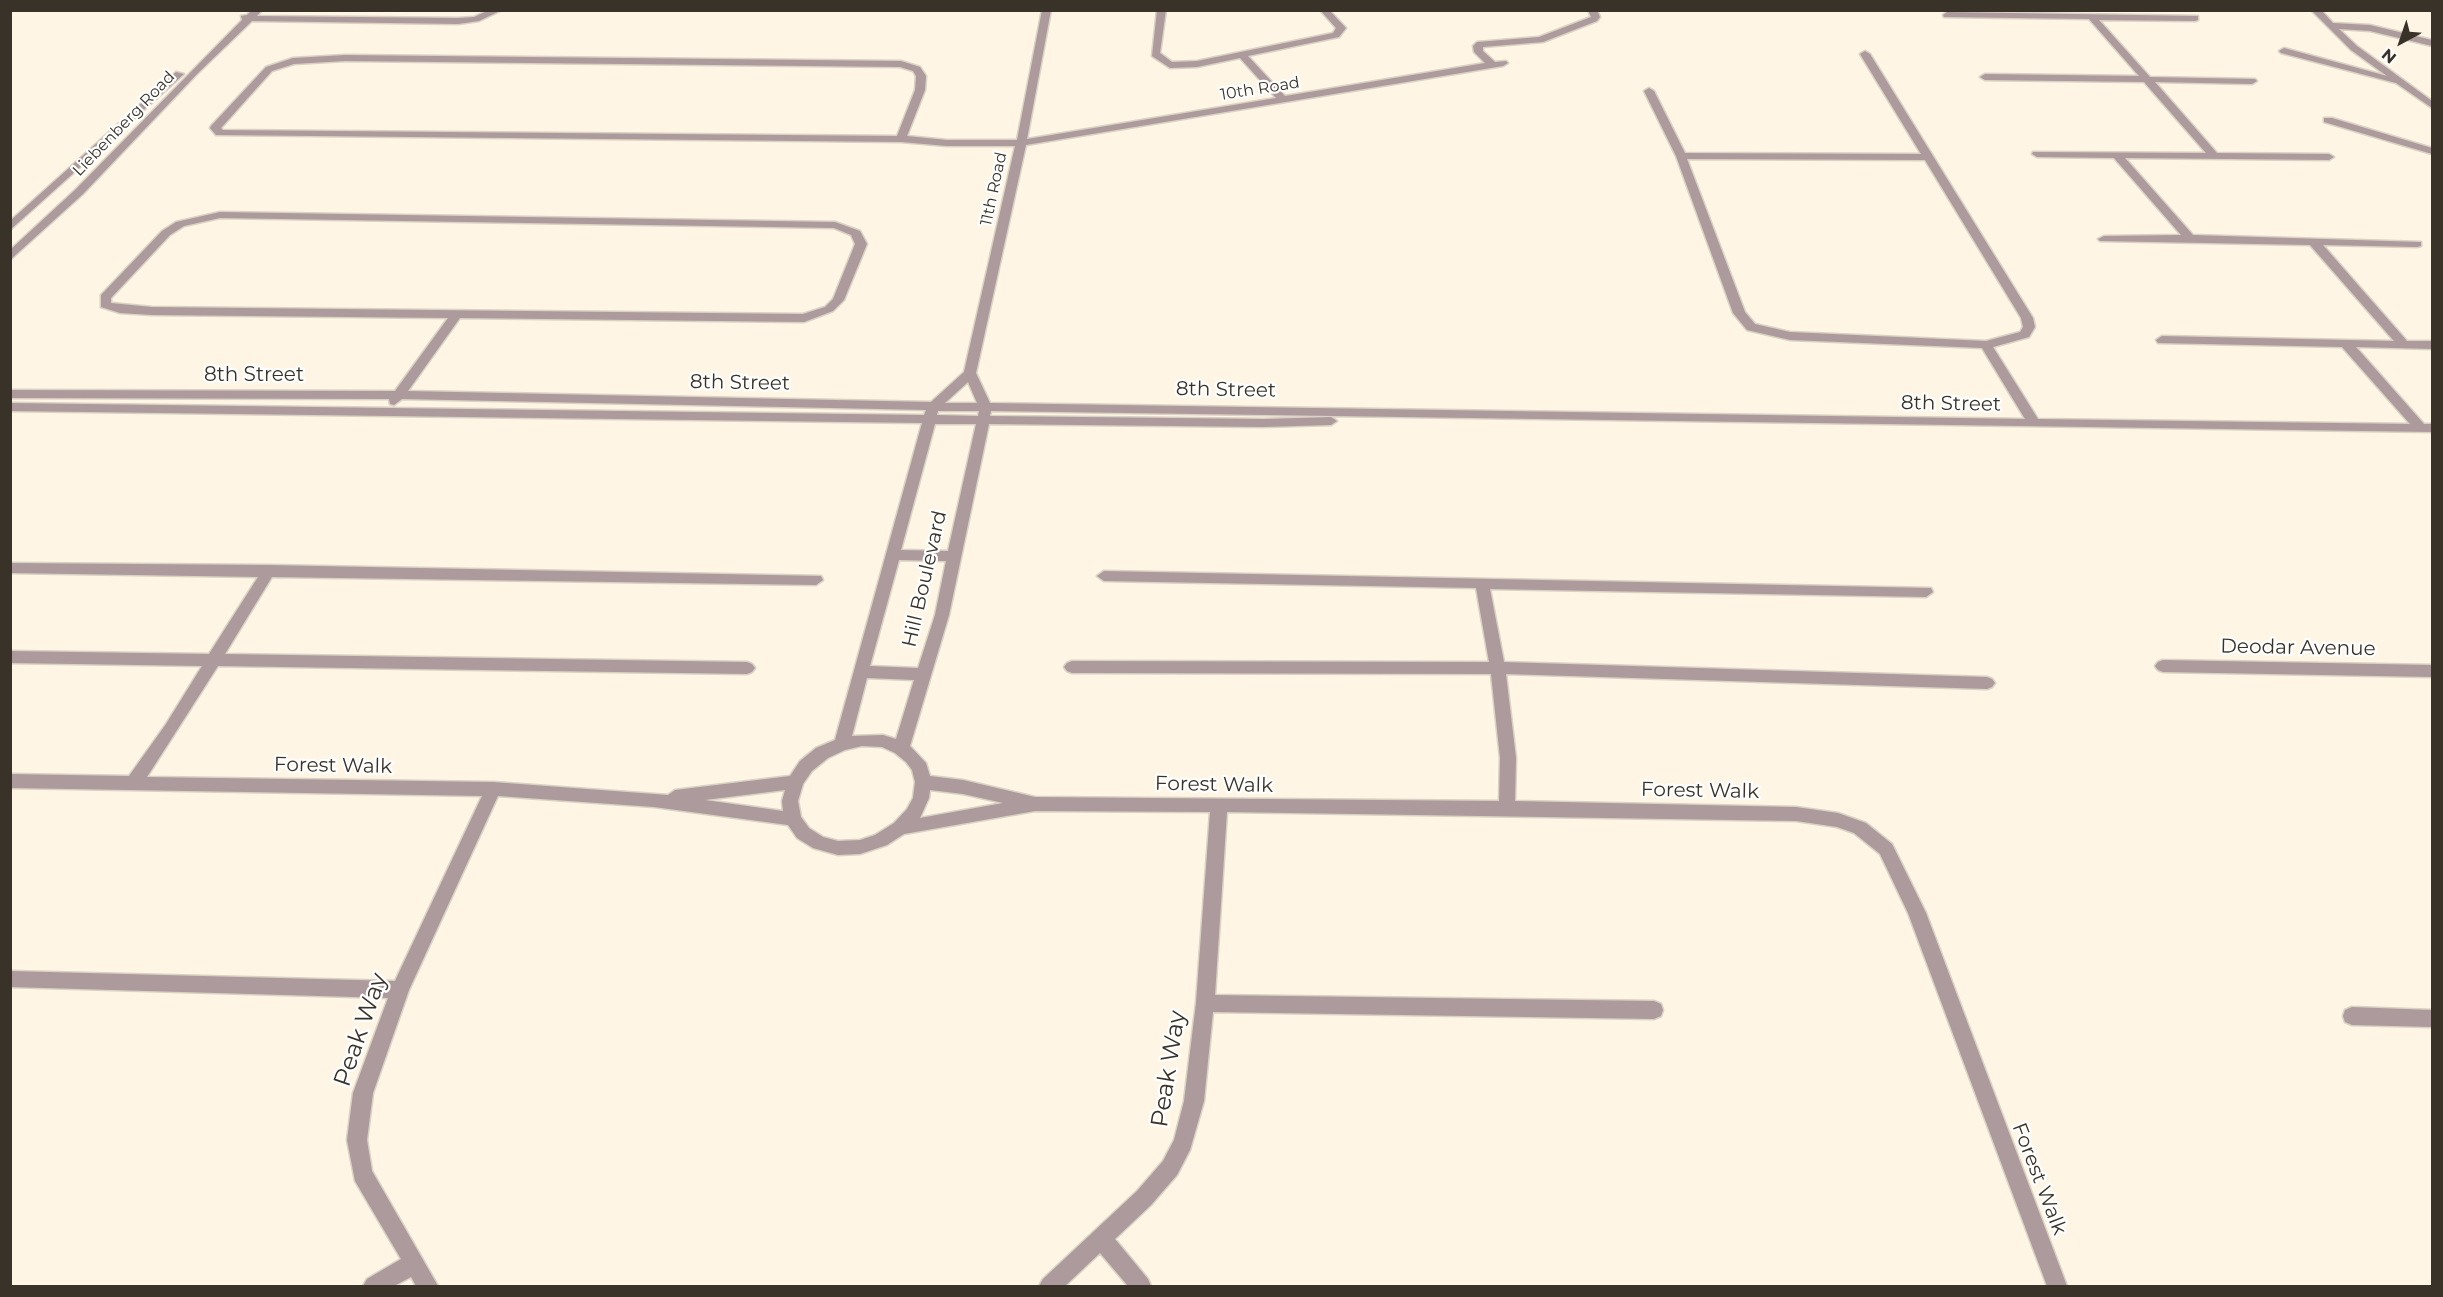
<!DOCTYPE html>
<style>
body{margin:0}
#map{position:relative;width:2443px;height:1297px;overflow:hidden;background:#fef5e5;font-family:Montserrat,sans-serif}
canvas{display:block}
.frame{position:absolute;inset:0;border:12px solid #383228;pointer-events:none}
.north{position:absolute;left:2371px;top:12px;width:60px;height:60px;-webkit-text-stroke:4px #fff;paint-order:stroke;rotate:220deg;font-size:16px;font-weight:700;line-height:24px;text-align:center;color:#383228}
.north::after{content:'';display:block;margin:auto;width:21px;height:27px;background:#383228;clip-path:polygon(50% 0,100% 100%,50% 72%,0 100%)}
</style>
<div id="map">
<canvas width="2443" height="1297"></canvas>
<div class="frame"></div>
<div class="north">N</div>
</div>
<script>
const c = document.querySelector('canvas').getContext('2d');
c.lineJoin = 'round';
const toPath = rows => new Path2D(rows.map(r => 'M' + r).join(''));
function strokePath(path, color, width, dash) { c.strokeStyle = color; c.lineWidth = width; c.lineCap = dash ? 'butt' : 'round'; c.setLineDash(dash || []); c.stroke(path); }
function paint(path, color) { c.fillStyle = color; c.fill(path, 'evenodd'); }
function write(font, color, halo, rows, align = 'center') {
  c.font = font + ' Montserrat,sans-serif'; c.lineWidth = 4.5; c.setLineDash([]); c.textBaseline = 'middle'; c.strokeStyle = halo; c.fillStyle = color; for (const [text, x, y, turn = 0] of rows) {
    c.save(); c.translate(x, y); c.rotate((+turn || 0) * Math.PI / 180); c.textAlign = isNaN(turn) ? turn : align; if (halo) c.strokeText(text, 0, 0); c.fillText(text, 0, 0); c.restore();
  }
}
const minor = toPath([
 [252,10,262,10,257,16,458,18,474,17,489,10,502,10,479,21,458,24,252,21,197,74,83,194,10,260,10,250,75,190,242,20,241,16,247,15,252,10],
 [1042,10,1051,10,1027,139,1276,98,1240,58,1197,67,1170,68,1152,56,1157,10,1166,10,1160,53,1172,62,1197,61,1333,33,1336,28,1320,10,1329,10,1346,28,1339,37,1248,56,1285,96,1485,63,1474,52,1473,46,1477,42,1539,37,1591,17,1588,10,1597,10,1600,17,1597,21,1543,42,1483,47,1483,51,1495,62,1506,61,1508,63,1503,66,1026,145,976,373,990,403,2025,419,1982,348,1790,340,1747,330,1733,313,1676,156,1644,91,1649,88,1654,91,1685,153,1921,154,1860,54,1865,51,1870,54,2033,318,2035,327,2029,337,1993,347,2038,419,2410,424,2342,347,2158,343,2156,340,2162,336,2394,341,2310,245,2100,241,2098,239,2104,236,2181,235,2114,158,2037,157,2032,154,2033,152,2206,153,2144,82,1985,80,1980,77,1985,74,2139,76,2089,19,1944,17,1943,15,1947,12,2198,16,2198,20,2195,21,2099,20,2150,77,2255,79,2257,81,2252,84,2155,82,2217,153,2329,154,2334,157,2329,160,2125,158,2193,235,2421,242,2421,246,2417,247,2323,245,2407,341,2432,341,2432,349,2356,347,2424,424,2432,424,2432,432,991,411,990,416,1264,419,1331,417,1337,421,1331,425,1264,427,989,424,949,615,910,746,926,763,930,776,963,780,1035,797,1499,801,1500,758,1491,674,1072,673,1067,671,1064,667,1067,663,1072,661,1489,662,1476,588,1104,581,1097,576,1104,571,1931,588,1933,592,1926,597,1490,589,1504,662,1987,677,1992,679,1995,683,1992,687,1987,689,1506,674,1516,758,1515,801,1796,807,1838,813,1866,823,1892,844,1926,913,2067,1286,2047,1286,1908,913,1880,854,1854,833,1837,827,1796,821,1227,812,1215,995,1654,1001,1661,1004,1663,1010,1661,1016,1654,1019,1213,1012,1204,1101,1190,1150,1177,1175,1151,1205,1115,1239,1148,1279,1151,1286,1128,1286,1100,1253,1065,1286,1039,1286,1043,1279,1137,1191,1163,1161,1174,1140,1184,1101,1196,1003,1210,812,1035,811,904,834,887,845,860,854,838,855,813,848,797,838,788,825,654,807,498,796,409,990,373,1093,367,1140,372,1171,438,1286,416,1286,411,1277,394,1286,363,1286,367,1279,401,1259,355,1181,347,1140,353,1093,388,998,10,987,10,971,395,981,482,796,10,788,10,774,129,776,166,724,202,666,10,663,10,651,209,654,258,577,10,573,10,563,269,565,821,576,823,580,816,585,272,577,225,654,747,662,752,664,755,668,752,672,747,674,218,666,147,777,493,782,668,795,675,790,790,776,800,761,816,748,835,740,922,423,10,411,10,403,924,415,926,410,402,399,394,405,390,404,389,399,10,398,10,390,395,391,448,318,152,315,120,313,101,307,101,295,162,231,176,222,220,212,835,222,860,231,867,244,844,300,833,311,804,322,460,318,408,391,931,402,964,372,1015,146,947,146,901,142,216,135,210,128,211,126,266,67,293,58,345,55,901,61,920,67,926,76,925,90,907,136,947,140,1017,140,1042,10],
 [345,61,900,67,913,71,916,76,915,90,897,136,223,130,221,128,272,71,294,64,345,61],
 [1687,159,1925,160,2021,318,2023,327,2020,332,1986,341,1790,332,1755,324,1745,312,1687,159],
 [220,218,834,228,851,235,855,244,833,299,825,307,803,314,152,307,111,303,111,298,170,235,184,226,220,218],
 [968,382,977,403,945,403,968,382],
 [938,411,979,411,978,416,937,415,938,411],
 [935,424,976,424,948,551,901,550,935,424],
 [899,560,946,561,935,615,918,668,870,666,899,560],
 [867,678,914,680,896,739,883,735,852,736,867,678],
 [862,746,882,747,895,753,906,762,912,770,915,782,913,798,907,809,894,823,875,835,860,840,838,841,823,837,809,828,801,817,798,801,803,784,812,771,828,758,845,750,862,746],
 [785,790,782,801,783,811,705,800,785,790],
 [930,790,963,794,1003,803,920,818,929,798,930,790],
 [2311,10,2321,10,2333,23,2370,25,2432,40,2432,46,2370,31,2339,29,2357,46,2432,101,2432,108,2396,83,2281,53,2279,51,2284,48,2387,76,2351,50,2311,10],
 [176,72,184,74,10,230,10,221,176,72],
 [2324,118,2332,118,2432,148,2432,154,2324,122,2324,118],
 [2163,660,2432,665,2432,677,2163,672,2158,670,2155,666,2158,662,2163,660],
 [2352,1007,2432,1010,2432,1027,2352,1025,2345,1022,2343,1016,2345,1010,2352,1007]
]);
const farStreetnames = [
 ["10th Road",1260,89,-9],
 ["Liebenberg Road",124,124,-46],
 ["11th Road",994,189,-78]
];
const streetNames = [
 ["8th Street",254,375],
 ["8th Street",740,383,1],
 ["8th Street",1226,390,1],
 ["8th Street",1951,404,1],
 ["Hill Boulevard",925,579,-77],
 ["Deodar Avenue",2298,648,1],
 ["Forest Walk",333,766,1],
 ["Forest Walk",1214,785,1],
 ["Forest Walk",1700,791,1],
 ["Forest Walk",2039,1179,69]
];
const nearStreetnames = [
 ["Peak Way",361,1030,-71],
 ["Peak Way",1169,1069,-81]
];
strokePath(minor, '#dad2c3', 3);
paint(minor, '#ac9a9d');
write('16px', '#383228', '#fff', farStreetnames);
write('20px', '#383228', '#fff', streetNames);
write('24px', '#383228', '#fff', nearStreetnames);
</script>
